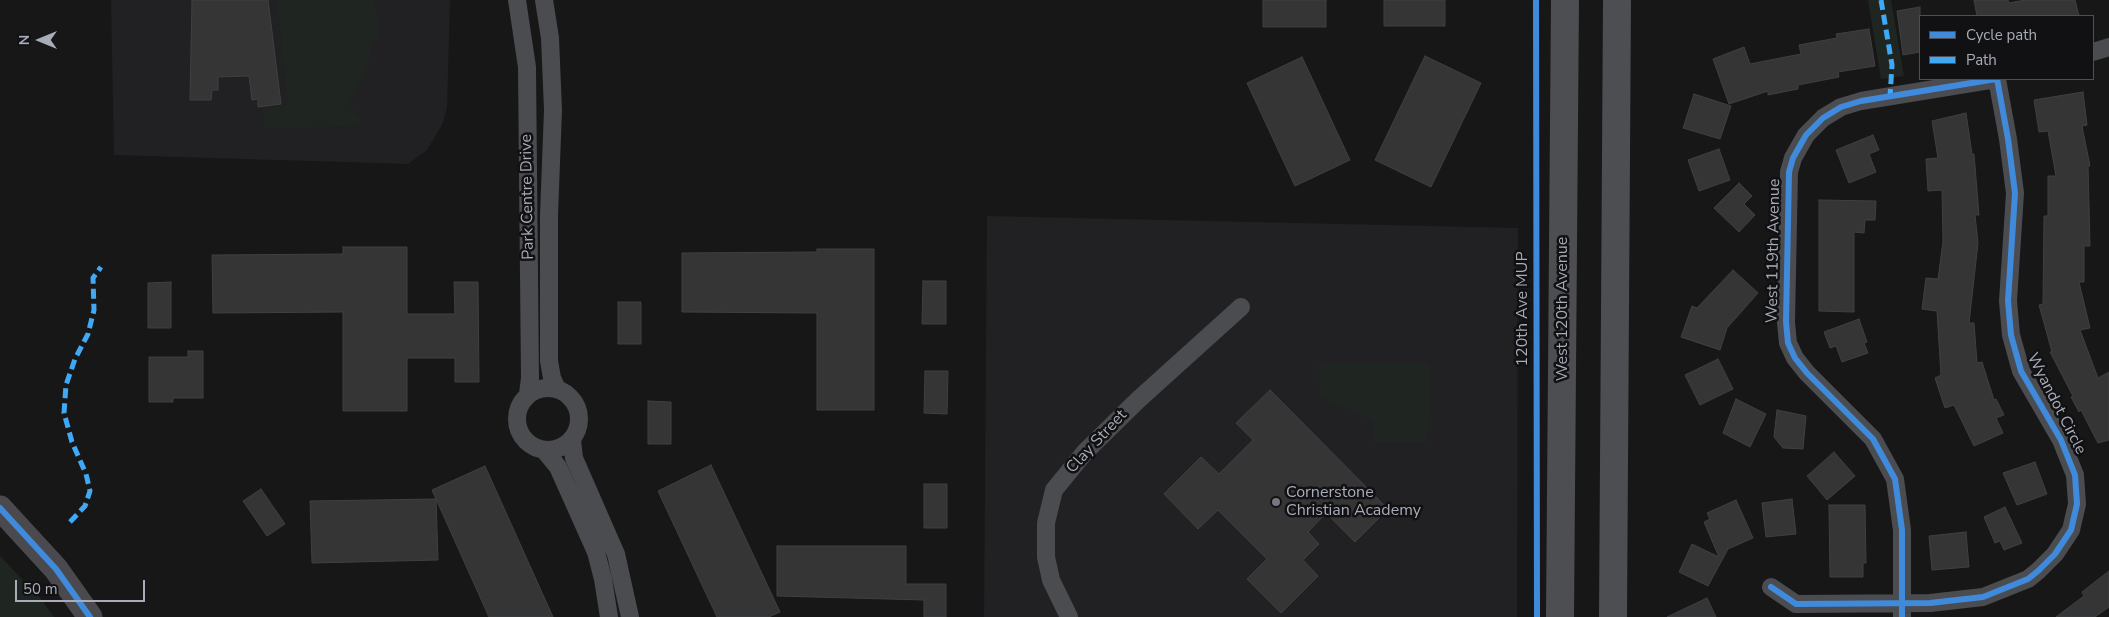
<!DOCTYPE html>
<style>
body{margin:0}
#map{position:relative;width:2109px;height:617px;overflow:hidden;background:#171717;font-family:"Nunito Sans",sans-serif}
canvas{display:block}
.legend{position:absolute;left:1919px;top:15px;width:175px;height:65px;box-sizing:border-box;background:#111113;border:1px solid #4d4f55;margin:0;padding:6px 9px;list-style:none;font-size:15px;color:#a8acb8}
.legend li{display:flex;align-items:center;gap:10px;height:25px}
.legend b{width:25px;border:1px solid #4d4f55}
.north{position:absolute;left:15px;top:15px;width:50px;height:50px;-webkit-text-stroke:4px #111113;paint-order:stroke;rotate:270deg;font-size:14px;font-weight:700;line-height:20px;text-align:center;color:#a8acb8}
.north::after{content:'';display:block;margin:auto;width:18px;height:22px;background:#a8acb8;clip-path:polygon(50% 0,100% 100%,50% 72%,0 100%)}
.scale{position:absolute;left:15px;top:580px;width:130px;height:22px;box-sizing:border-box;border:2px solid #a8acb8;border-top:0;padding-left:6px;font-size:15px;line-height:18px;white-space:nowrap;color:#a8acb8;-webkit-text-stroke:4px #111113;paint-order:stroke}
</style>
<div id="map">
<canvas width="2109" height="617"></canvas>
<ul class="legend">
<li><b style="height:6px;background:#408adc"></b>Cycle path</li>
<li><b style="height:6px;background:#3fa9f5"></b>Path</li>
</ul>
<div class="north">N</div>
<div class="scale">50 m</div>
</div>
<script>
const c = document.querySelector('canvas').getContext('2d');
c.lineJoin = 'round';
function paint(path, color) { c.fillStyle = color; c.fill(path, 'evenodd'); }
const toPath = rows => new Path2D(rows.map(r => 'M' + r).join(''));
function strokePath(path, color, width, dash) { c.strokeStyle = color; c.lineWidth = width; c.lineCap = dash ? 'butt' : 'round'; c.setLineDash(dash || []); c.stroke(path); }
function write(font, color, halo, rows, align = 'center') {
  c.font = font + ' "Nunito Sans",sans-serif'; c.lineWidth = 5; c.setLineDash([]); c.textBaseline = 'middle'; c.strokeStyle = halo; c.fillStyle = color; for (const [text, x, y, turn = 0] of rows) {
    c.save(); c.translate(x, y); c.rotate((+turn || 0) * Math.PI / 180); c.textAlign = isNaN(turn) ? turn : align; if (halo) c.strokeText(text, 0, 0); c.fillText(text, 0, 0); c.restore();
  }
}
const built = toPath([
 [111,0,450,0,447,108,442,125,427,150,408,164,114,155],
 [987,216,1518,228,1517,617,984,617]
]);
const green = toPath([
 [277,0,373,0,379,25,378,39,372,39,369,61,360,83,347,102,361,119,345,127,264,128,264,109,288,105],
 [1868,0,1891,0,1904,76,1881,79],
 [1319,363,1430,363,1429,429,1425,443,1374,442,1374,421,1320,397],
 [0,556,41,599,54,617,0,617]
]);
const building = toPath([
 [192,0,268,0,281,104,258,107,258,99,252,100,249,76,218,77,218,90,212,90,211,100,190,100,192,0],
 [1263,0,1326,0,1326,27,1263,27,1263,0],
 [1384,0,1445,0,1445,26,1384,26,1384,0],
 [1974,0,2008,0,2009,3,2025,0,2075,0,2079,16,1977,16,1974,0],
 [1920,7,1920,52,1903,55,1897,11,1920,7],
 [1869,29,1875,66,1838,72,1839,77,1798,85,1798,89,1768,95,1768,91,1729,104,1713,59,1744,47,1750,64,1801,54,1799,45,1837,38,1836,34,1869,29],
 [1425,56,1481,83,1431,187,1375,160,1425,56],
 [1302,57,1350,160,1295,186,1247,83,1302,57],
 [2083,92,2087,125,2082,126,2090,166,2088,166,2090,246,2084,246,2084,282,2079,282,2090,328,2080,330,2098,378,2109,372,2109,440,2098,443,2081,410,2079,412,2071,397,2073,396,2050,352,2052,352,2039,305,2043,304,2044,216,2048,216,2048,176,2056,176,2048,131,2039,132,2034,100,2083,92],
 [1694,94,1731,106,1720,139,1683,128,1694,94],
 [1966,113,1972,154,1974,154,1979,215,1975,215,1978,243,1969,323,1974,323,1977,363,1982,362,1994,400,1996,399,2004,415,1996,418,2003,433,1974,446,1954,405,1945,408,1935,378,1941,375,1937,311,1922,309,1926,278,1938,279,1943,242,1942,190,1928,191,1926,159,1938,158,1932,121,1966,113],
 [1873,135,1879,150,1869,154,1876,172,1849,183,1836,150,1873,135],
 [1719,149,1730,180,1699,191,1688,160,1719,149],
 [1739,183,1752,196,1744,204,1755,215,1739,232,1714,208,1739,183],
 [1819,200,1876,201,1875,220,1865,220,1864,233,1854,232,1854,312,1819,311,1819,200],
 [343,247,407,247,407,314,455,314,454,282,478,282,479,382,455,382,455,358,407,358,407,411,343,411,343,312,213,313,212,255,343,254,343,247],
 [817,249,874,249,874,410,817,410,817,313,682,312,682,253,817,252,817,249],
 [1733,270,1758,293,1727,328,1720,350,1681,337,1692,306,1697,308,1733,270],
 [923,281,946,281,946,324,922,324,923,281],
 [171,282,171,328,148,328,148,283,171,282],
 [618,302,641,302,641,344,618,344,618,302],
 [1859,319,1867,342,1864,343,1868,353,1842,362,1836,346,1830,348,1824,332,1859,319],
 [188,351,203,351,203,398,173,398,173,402,149,402,149,357,188,357,188,351],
 [1718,359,1733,389,1700,405,1685,375,1718,359],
 [925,371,948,371,947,414,924,413,925,371],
 [1270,390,1388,509,1355,542,1326,513,1308,532,1319,544,1303,560,1318,576,1281,613,1247,579,1267,559,1218,510,1198,529,1164,494,1201,457,1219,474,1253,440,1236,423,1270,390],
 [1736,399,1766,414,1750,447,1723,433,1736,399],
 [648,401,671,402,671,444,648,444,648,401],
 [1777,410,1806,416,1803,449,1783,448,1774,437,1777,410],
 [1834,452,1855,476,1827,500,1807,476,1834,452],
 [2035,462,2047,494,2017,505,2003,473,2035,462],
 [711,465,780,612,769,617,717,617,658,491,711,465],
 [485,466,553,617,489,617,436,499,432,490,485,466],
 [924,484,947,484,947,528,924,528,924,484],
 [261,489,285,524,267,536,243,501,261,489],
 [436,499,438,560,312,563,310,501,436,499],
 [1792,499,1796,534,1766,537,1762,503,1792,499],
 [1736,500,1753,538,1728,549,1708,586,1679,572,1692,544,1719,557,1704,522,1710,519,1707,513,1736,500],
 [1829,505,1865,505,1866,563,1863,563,1863,577,1830,577,1829,505],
 [2005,507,2022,543,2004,550,2000,541,1995,543,1984,517,2005,507],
 [1966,532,1969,567,1932,570,1929,536,1966,532],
 [777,546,906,546,906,584,946,584,946,617,924,617,924,600,777,596,777,546],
 [2109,571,2109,607,2095,617,2056,617,2084,596,2082,592,2109,571],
 [1707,598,1716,617,1667,617,1707,598]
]);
const minor = toPath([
 [517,0,527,67,530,378,528,394],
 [544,0,550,38,553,110,549,215,549,361,552,378,557,389],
 [2093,52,2109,47],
 '517 419a31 31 0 1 1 62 0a31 31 0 1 1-62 0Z',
 [572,440,574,458,616,554,630,617],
 [544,450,558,467,596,552,603,579,609,617],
 [1771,587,1796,604,1930,603,1983,597,2028,579,2038,571,2055,554,2071,530,2077,504,2075,475,2061,440,2021,371,2011,335,2008,301,2015,193,2008,139,1997,79],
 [1069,617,1051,580,1046,557,1046,523,1054,490,1085,452,1138,400,1241,307],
 [1902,617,1902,530,1895,479,1873,439,1807,373,1795,358,1788,343,1786,322,1789,172,1793,158,1806,135,1823,118,1841,107,1861,101,1996,79]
]);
const secondary = toPath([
 [0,508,56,569,90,617]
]);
const primary = toPath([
 [1560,617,1565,0],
 [1613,617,1617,0]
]);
const quiet = toPath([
 [1881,0,1892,65,1890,97],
 [70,522,85,506,90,491,86,474,72,442,64,413,66,385,75,359,88,334,94,310,93,278,101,267]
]);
const cycleway = toPath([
 [1536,0,1537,617],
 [0,508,56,569,90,617],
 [1771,587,1796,604,1930,603,1983,597,2028,579,2038,571,2055,554,2071,530,2077,504,2075,475,2061,440,2021,371,2011,335,2008,301,2015,193,2008,139,1997,79],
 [1902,617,1902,530,1895,479,1873,439,1807,373,1795,358,1788,343,1786,322,1789,172,1793,158,1806,135,1823,118,1841,107,1861,101,1996,79]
]);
const markers = [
 [1276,502,5,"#757880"]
];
const streetNames = [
 ["Park Centre Drive",528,197,-91],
 ["West 119th Avenue",1774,251,-89],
 ["120th Ave MUP",1523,309,-90],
 ["West 120th Avenue",1563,309,-90],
 ["Wyandot Circle",2056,404,63],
 ["Clay Street",1097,442,-47]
];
const poiNames = [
 ["Cornerstone",1286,493],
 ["Christian Academy",1286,511]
];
paint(built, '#212123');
paint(green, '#1f2621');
paint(building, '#353536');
strokePath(building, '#3f4043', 1);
strokePath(minor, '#4b4c50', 18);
strokePath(secondary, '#4a4a4e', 25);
strokePath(primary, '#4d4e52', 28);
strokePath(quiet, '#3fa9f5', 5, [10, 5]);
strokePath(cycleway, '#408adc', 6);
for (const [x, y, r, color] of markers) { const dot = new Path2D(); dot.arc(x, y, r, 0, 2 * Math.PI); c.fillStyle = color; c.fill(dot); strokePath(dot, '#111113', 2); }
write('16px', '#a8acb8', '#111113', streetNames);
write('16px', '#a8acb8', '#111113', poiNames, 'left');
</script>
